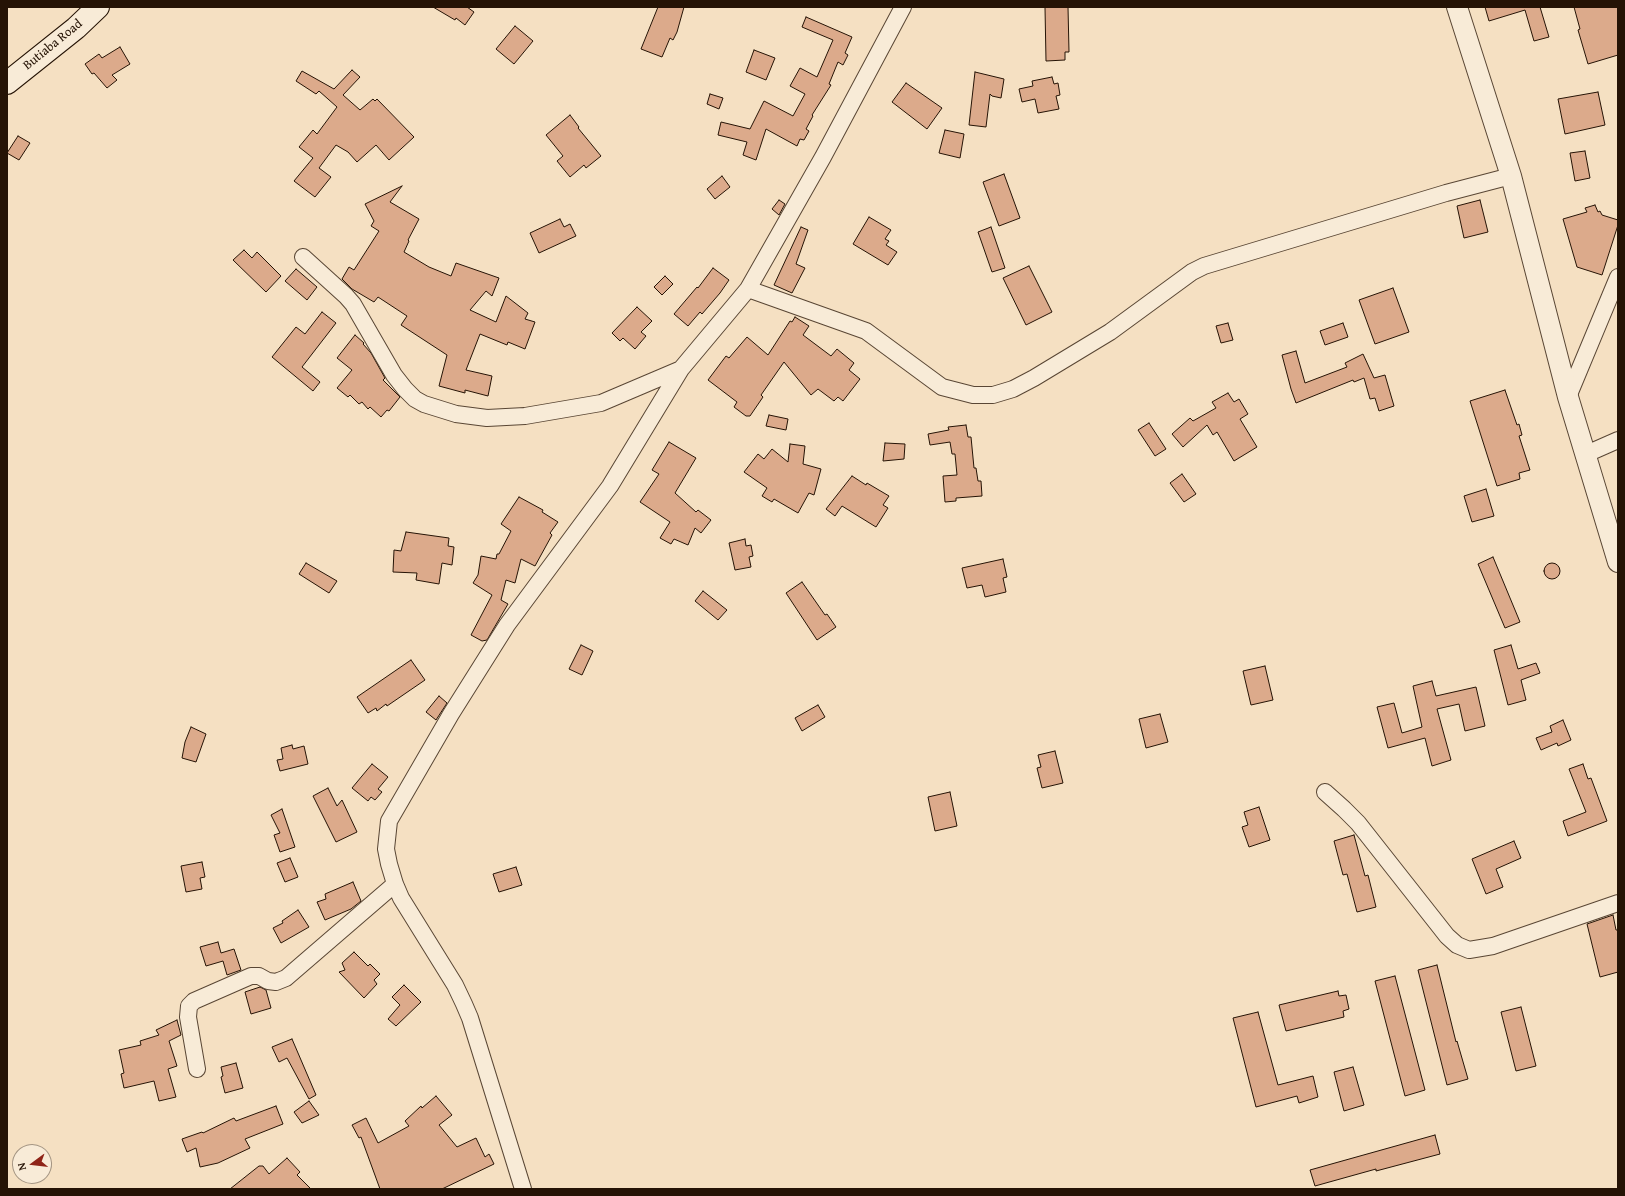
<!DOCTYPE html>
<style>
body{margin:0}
#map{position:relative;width:1625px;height:1196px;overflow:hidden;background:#f5e0c2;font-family:"Gentium Book Plus",serif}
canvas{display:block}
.frame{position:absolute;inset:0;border:8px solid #251305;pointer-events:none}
.north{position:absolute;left:12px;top:1144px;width:40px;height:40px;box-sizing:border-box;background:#f8ebd7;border:1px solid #a49583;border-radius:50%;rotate:255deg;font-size:11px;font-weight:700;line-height:16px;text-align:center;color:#251305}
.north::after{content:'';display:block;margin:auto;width:14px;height:18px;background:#8f2418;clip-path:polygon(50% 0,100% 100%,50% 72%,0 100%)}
</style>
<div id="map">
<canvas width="1625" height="1196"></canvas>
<div class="frame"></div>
<div class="north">N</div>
</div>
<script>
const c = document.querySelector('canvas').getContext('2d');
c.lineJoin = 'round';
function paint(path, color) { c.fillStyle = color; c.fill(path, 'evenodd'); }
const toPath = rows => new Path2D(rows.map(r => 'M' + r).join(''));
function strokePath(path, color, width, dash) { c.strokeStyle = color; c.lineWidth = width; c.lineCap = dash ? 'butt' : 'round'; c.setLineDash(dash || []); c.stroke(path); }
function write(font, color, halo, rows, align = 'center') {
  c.font = font + ' "Gentium Book Plus",serif'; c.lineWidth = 3.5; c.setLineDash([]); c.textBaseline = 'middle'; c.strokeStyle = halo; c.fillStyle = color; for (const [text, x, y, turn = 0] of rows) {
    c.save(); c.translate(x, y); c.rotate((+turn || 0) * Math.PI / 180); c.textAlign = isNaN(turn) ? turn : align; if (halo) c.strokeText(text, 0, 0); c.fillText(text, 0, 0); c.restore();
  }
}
const building = toPath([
 [433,7,467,7,474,12,465,25,456,18,455,20,433,7],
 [658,7,684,7,677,32,673,40,670,38,662,57,641,49,658,7],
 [1045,7,1068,7,1069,52,1065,52,1065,60,1046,61,1045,7],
 [1485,7,1540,7,1549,37,1534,41,1525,10,1489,21,1485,7],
 [1574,7,1618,7,1618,55,1588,64,1578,30,1580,29,1574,7],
 [806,17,852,37,845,53,848,55,843,65,838,62,829,84,831,85,812,115,813,116,806,129,809,131,804,140,800,139,797,146,766,129,756,160,743,155,747,142,718,135,721,122,750,129,764,101,793,116,805,94,790,86,800,68,817,77,833,40,802,27,806,17],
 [515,26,533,41,514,64,496,49,515,26],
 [120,47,130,64,112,75,117,80,107,88,94,73,92,74,85,64,99,54,102,58,120,47],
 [754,50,775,58,766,80,746,72,754,50],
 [352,70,360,77,343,95,360,110,373,99,375,101,377,99,414,137,389,160,376,145,357,162,348,152,336,145,319,168,331,177,315,197,294,181,313,158,299,147,313,130,317,134,337,107,319,91,316,94,296,81,302,71,334,89,352,70],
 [975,72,1004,79,1001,98,992,96,990,94,986,127,969,125,975,72],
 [1052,77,1054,84,1058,83,1060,95,1056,96,1059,109,1038,113,1035,99,1022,102,1019,89,1033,86,1032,81,1052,77],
 [906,83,942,108,927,129,892,102,906,83],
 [1598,92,1605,125,1565,134,1558,99,1598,92],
 [710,94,723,98,719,109,707,104,710,94],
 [570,115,579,127,578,128,601,156,586,168,584,165,570,177,557,161,563,156,546,135,570,115],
 [945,130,964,134,960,158,939,153,945,130],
 [18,136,30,143,19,160,7,153,18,136],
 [1585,151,1590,178,1575,181,1570,153,1585,151],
 [1004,174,1020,218,999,226,983,182,1004,174],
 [722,176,730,187,715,199,707,189,722,176],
 [402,186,390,202,419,219,408,240,409,241,404,252,429,267,451,276,456,263,499,278,492,296,486,291,470,310,496,322,506,296,528,313,525,319,535,322,525,349,508,342,507,345,480,334,466,370,492,376,488,396,465,390,465,393,439,386,447,355,401,325,407,316,378,297,374,302,352,289,342,279,349,267,354,270,379,231,371,226,374,221,365,204,402,186],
 [779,200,785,204,779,215,772,209,779,200],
 [1480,200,1488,232,1464,238,1457,206,1480,200],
 [1595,205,1598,212,1600,211,1602,215,1618,220,1618,225,1602,275,1577,267,1563,219,1587,212,1585,208,1595,205],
 [869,217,891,230,885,239,889,241,886,245,897,252,888,265,853,244,869,217],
 [560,219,564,227,570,224,576,236,539,253,530,233,560,219],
 [801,227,808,230,796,264,805,268,792,293,774,285,801,227],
 [991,227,1005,268,992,272,978,232,991,227],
 [244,250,252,258,257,252,281,276,266,292,233,260,244,250],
 [1029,266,1052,312,1026,325,1003,278,1029,266],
 [713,268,729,280,720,293,702,314,700,312,688,326,674,314,697,287,698,288,713,268],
 [296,269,317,287,307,300,285,281,296,269],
 [665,276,673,284,662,295,654,287,665,276],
 [1393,288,1409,332,1375,344,1359,300,1393,288],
 [637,307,652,321,641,332,646,336,635,349,623,338,620,341,612,333,637,307],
 [322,312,336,323,302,367,320,382,313,391,272,357,296,327,305,334,322,312],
 [795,317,809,326,803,335,831,356,837,349,854,363,849,370,860,379,843,401,838,397,834,401,818,389,811,395,784,362,761,395,763,397,750,416,746,416,734,407,737,402,708,380,726,356,729,358,747,337,768,355,790,321,792,322,795,317],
 [1228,323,1233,340,1221,343,1216,326,1228,323],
 [1343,323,1348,337,1325,345,1320,331,1343,323],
 [355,335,364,343,363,344,371,353,385,378,383,380,400,397,389,411,387,410,381,417,370,407,368,409,362,402,359,404,350,395,348,397,337,388,352,370,337,358,355,335],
 [1296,351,1305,383,1347,367,1345,363,1363,354,1374,378,1385,375,1394,406,1379,411,1375,398,1370,399,1364,378,1354,382,1353,380,1296,403,1291,389,1282,355,1296,351],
 [1505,390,1517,425,1519,424,1522,435,1519,436,1530,470,1519,473,1520,479,1497,486,1470,401,1505,390],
 [1228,393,1234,402,1239,399,1248,414,1240,419,1257,447,1234,461,1217,432,1213,435,1207,425,1183,447,1172,434,1190,418,1193,421,1216,408,1212,402,1228,393],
 [769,415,788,419,786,430,766,426,769,415],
 [1149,423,1166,449,1155,456,1138,430,1149,423],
 [966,425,968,437,971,437,974,468,976,468,978,481,981,481,982,496,956,498,956,501,945,502,943,476,957,475,955,454,952,454,950,442,930,445,928,434,949,430,948,427,966,425],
 [669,442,696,458,675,493,696,512,698,510,711,520,701,533,695,528,688,545,674,539,671,544,660,538,670,522,640,502,659,474,652,470,669,442],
 [885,443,905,444,904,459,883,461,885,443],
 [790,444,805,446,803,464,821,469,814,495,809,493,798,513,774,499,772,502,762,496,767,488,744,472,758,454,764,459,772,449,788,462,790,444],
 [1182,474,1196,494,1184,502,1170,483,1182,474],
 [852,476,866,485,867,483,889,496,883,505,888,508,876,527,842,506,835,516,826,509,852,476],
 [1486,489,1494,516,1472,522,1464,496,1486,489],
 [519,497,543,510,542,512,558,522,550,533,552,535,535,566,521,559,515,583,506,580,501,600,508,604,487,640,482,641,471,635,492,595,473,583,478,575,481,556,496,559,497,554,499,554,511,531,501,524,519,497],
 [406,532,449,538,448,546,454,547,452,565,442,563,439,584,416,580,417,573,393,572,394,550,401,551,406,532],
 [745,539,746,546,751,545,753,556,749,557,751,567,735,570,729,543,745,539],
 [1493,557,1520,622,1505,628,1478,564,1493,557],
 [1003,559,1007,577,1003,578,1006,592,985,597,982,585,967,588,962,568,1003,559],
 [306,563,337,581,329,593,299,574,306,563],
 '1544 571a8 8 0 1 1 16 0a8 8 0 1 1-16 0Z',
 [802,582,825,615,827,614,836,627,817,640,786,593,802,582],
 [703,591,727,610,718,620,695,601,703,591],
 [581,645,593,651,582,675,569,669,581,645],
 [1511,645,1518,669,1536,663,1540,673,1521,680,1526,700,1508,705,1494,650,1511,645],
 [411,660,425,680,387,706,386,704,377,711,376,708,368,713,357,697,411,660],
 [1265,666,1273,700,1251,705,1243,671,1265,666],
 [1432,681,1436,696,1476,687,1485,726,1465,731,1459,704,1437,709,1451,760,1432,766,1425,738,1388,748,1377,707,1394,703,1402,733,1422,727,1413,686,1432,681],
 [439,696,447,703,436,720,426,712,439,696],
 [818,705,825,717,802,731,795,718,818,705],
 [1160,714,1168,742,1146,748,1139,719,1160,714],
 [1563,720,1571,740,1558,746,1557,743,1541,750,1536,738,1552,732,1550,726,1563,720],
 [191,727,206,734,196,762,182,758,185,742,191,727],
 [292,745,293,749,304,746,308,764,280,771,277,760,283,759,281,748,292,745],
 [1055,751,1063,783,1042,788,1037,768,1041,767,1038,755,1055,751],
 [372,764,388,777,378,789,382,792,375,800,371,797,368,801,352,788,372,764],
 [1583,764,1588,779,1591,778,1607,821,1568,836,1563,821,1586,812,1569,769,1583,764],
 [328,788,337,806,342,800,357,832,336,842,313,796,328,788],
 [950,792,957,826,935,831,928,797,950,792],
 [1259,807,1270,840,1249,847,1242,827,1248,825,1244,812,1259,807],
 [282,809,295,847,280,852,274,835,280,833,271,815,282,809],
 [1354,835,1365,876,1368,875,1376,907,1357,912,1347,874,1343,875,1334,841,1354,835],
 [1514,841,1521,858,1496,869,1503,887,1486,894,1472,859,1514,841],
 [290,858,298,877,285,882,277,863,290,858],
 [202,862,205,877,200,878,202,889,186,892,181,866,202,862],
 [516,867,522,885,499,892,493,874,516,867],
 [353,882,361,901,351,909,325,920,317,902,326,899,325,894,353,882],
 [298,910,309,927,281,943,273,928,283,923,282,921,298,910],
 [1613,915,1616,930,1618,930,1618,972,1600,977,1587,924,1613,915],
 [218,942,221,953,234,949,241,970,227,975,223,961,206,966,200,947,218,942],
 [354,952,368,966,370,964,380,974,374,980,377,984,364,998,339,972,345,970,342,963,354,952],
 [1437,965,1456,1042,1457,1041,1468,1079,1447,1085,1418,970,1437,965],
 [1395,976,1425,1090,1405,1096,1375,981,1395,976],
 [404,985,421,1002,396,1026,388,1019,400,1005,392,997,404,985],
 [260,987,266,990,271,1008,251,1014,245,992,260,987],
 [1338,991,1339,996,1346,995,1349,1009,1343,1011,1344,1017,1286,1031,1279,1005,1338,991],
 [1521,1007,1536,1066,1516,1071,1501,1012,1521,1007],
 [1258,1012,1278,1085,1313,1076,1318,1097,1299,1103,1297,1096,1256,1107,1233,1018,1258,1012],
 [177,1020,181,1035,169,1041,177,1066,168,1069,176,1097,159,1101,154,1081,124,1088,121,1074,124,1073,119,1050,141,1045,140,1041,159,1035,156,1030,177,1020],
 [292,1039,316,1095,309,1099,287,1058,279,1062,272,1047,292,1039],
 [236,1063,243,1088,225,1093,221,1077,223,1076,221,1067,236,1063],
 [1353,1067,1364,1105,1344,1111,1334,1072,1353,1067],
 [436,1096,452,1115,439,1125,457,1147,476,1138,485,1157,489,1154,494,1164,442,1189,380,1189,361,1137,359,1138,352,1125,366,1118,378,1143,409,1126,405,1121,421,1106,422,1108,436,1096],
 [309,1101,319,1115,302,1123,294,1112,309,1101],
 [276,1106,283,1124,245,1139,250,1148,218,1163,200,1167,196,1148,187,1152,182,1139,202,1132,203,1133,234,1118,236,1121,276,1106],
 [1435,1135,1440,1154,1376,1171,1376,1169,1315,1186,1310,1170,1435,1135],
 [287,1158,300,1172,297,1175,311,1189,230,1189,259,1166,263,1166,269,1174,287,1158]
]);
const minor = toPath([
 [303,257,346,296,353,304,394,375,405,389,415,399,424,404,456,414,487,418,525,416,601,403,681,369],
 [748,289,866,331,942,387,973,395,993,395,1013,389,1034,378,1110,332,1192,272,1204,266,1446,193,1511,176],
 [1568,397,1618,277],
 [1584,455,1618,440],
 [1325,792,1344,809,1358,823,1447,936,1457,945,1469,950,1493,946,1618,903],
 [197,1069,188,1017,189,1006,194,1001,251,976,259,976,268,981,276,982,286,978,395,884],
 [523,1189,470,1018,464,1004,455,985,401,898,395,884,389,864,386,849,389,821,451,714,507,625,610,486,681,369,748,289,823,157,903,7]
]);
const tertiary = toPath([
 [1457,7,1511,176,1568,397,1618,562]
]);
const secondary = toPath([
 [7,83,76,28,98,7]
]);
const streetNames = [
 ["Butiaba Road",53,45,-39]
];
paint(building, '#dcaa8b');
strokePath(building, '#251305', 1);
strokePath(minor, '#594634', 18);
strokePath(tertiary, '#594634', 22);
strokePath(secondary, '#251305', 24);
strokePath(minor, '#f8ebd7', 16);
strokePath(tertiary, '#f8ebd7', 20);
strokePath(secondary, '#f8ebd7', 22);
write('13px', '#251305', '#f8ebd7', streetNames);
</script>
